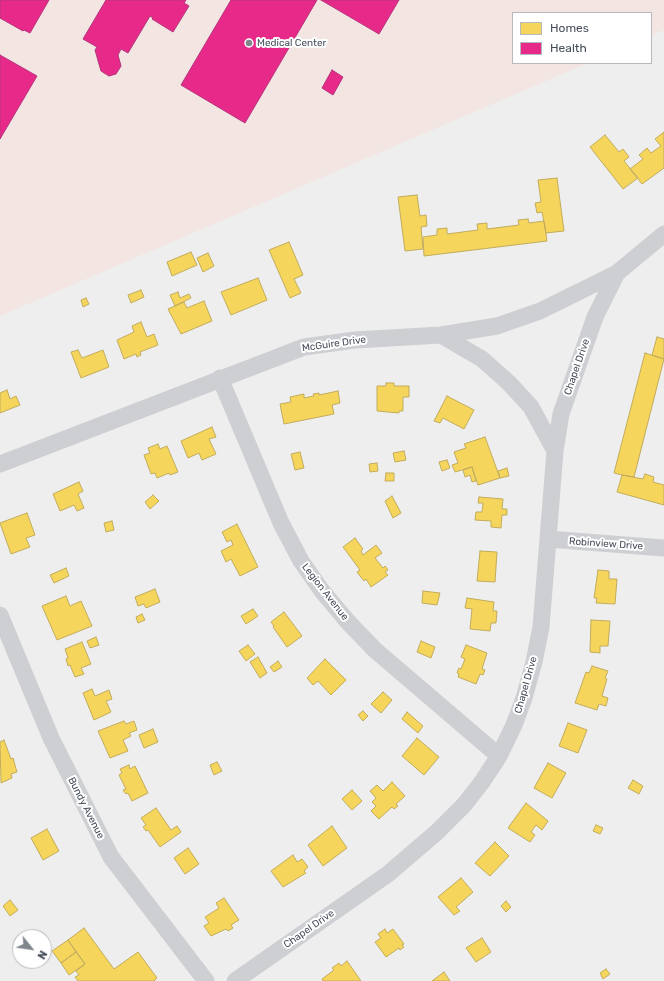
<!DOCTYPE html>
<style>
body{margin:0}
#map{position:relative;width:664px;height:981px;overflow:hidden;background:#efeeee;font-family:Rubik,sans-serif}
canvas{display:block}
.legend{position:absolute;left:512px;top:12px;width:140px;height:52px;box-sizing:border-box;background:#fff;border:1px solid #b5b8bd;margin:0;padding:5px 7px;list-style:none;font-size:12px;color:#464e5b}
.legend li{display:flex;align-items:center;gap:8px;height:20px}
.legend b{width:20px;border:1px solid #b5b8bd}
.north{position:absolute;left:12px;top:929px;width:40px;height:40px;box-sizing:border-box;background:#fff;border:1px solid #b5b8bd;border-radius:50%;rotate:120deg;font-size:11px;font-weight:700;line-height:16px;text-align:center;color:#464e5b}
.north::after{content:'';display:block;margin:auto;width:14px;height:18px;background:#81868e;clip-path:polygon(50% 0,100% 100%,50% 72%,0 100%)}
</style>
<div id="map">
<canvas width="664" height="981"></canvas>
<ul class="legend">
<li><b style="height:11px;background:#f6d55c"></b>Homes</li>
<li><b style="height:11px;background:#e7298a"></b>Health</li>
</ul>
<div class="north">N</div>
</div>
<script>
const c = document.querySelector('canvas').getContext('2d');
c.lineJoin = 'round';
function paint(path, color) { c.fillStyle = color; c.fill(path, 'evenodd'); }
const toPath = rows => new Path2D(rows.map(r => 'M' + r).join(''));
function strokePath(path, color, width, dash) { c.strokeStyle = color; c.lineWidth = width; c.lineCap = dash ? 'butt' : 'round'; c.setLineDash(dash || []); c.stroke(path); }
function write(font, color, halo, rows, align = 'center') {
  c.font = font + ' Rubik,sans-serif'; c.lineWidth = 4; c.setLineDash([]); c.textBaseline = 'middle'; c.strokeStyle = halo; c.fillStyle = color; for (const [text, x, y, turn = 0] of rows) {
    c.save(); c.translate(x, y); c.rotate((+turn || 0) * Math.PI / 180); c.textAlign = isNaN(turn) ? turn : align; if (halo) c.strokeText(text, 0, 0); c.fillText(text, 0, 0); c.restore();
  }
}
const medical = toPath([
 [0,0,664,0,664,30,651,36,651,13,513,13,513,63,588,63,0,316]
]);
const homes = toPath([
 [664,132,664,168,642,184,630,169,643,159,639,155,647,148,651,153,661,146,655,139,664,132],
 [605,135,619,152,623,149,629,157,624,161,638,178,623,189,590,147,605,135],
 [557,178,564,231,546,233,542,212,537,213,535,203,541,202,538,180,557,178],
 [417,195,420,216,426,215,427,226,421,227,423,249,405,251,398,197,417,195],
 [528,219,529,223,544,221,547,241,424,256,423,237,437,235,437,229,447,228,447,234,478,230,477,224,487,223,487,229,519,225,518,220,528,219],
 [289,242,303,275,294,279,301,293,290,298,269,250,289,242],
 [191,252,197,265,172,276,167,262,191,252],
 [208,253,214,266,203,272,197,258,208,253],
 [258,278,267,300,231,315,221,292,258,278],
 [141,290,144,297,131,303,128,295,141,290],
 [178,292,180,298,189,294,191,298,175,306,170,295,178,292],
 [86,298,89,304,83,307,81,300,86,298],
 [204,301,212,321,181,334,168,309,184,302,187,308,204,301],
 [141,322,147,337,154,334,158,345,140,352,141,355,137,357,136,354,124,359,117,340,134,332,132,326,141,322],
 [657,337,664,339,664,359,652,355,657,337],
 [78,350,82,358,103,350,109,367,81,378,71,352,78,350],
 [645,353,664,359,634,477,622,475,614,473,645,353],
 [386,383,394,383,394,386,409,386,409,397,403,397,403,411,399,411,399,413,377,411,377,386,386,386,386,383],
 [7,390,10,399,16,396,20,405,0,413,0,393,7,390],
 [338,391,340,403,332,405,334,414,284,424,280,404,291,402,290,397,304,394,304,398,314,396,313,394,319,393,319,395,338,391],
 [447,396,474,410,464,429,443,418,440,423,434,421,447,396],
 [212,427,216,437,209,439,216,454,202,460,199,453,188,458,181,441,212,427],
 [485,437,500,478,478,485,472,467,455,472,452,465,458,463,454,452,466,448,464,444,485,437],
 [158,444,160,449,167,446,178,472,170,475,169,473,157,478,155,473,151,474,144,455,150,453,148,448,158,444],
 [404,451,406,460,395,462,393,453,404,451],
 [300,452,304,468,295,470,291,454,300,452],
 [447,460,450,468,442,471,439,462,447,460],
 [377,463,378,471,370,472,369,464,377,463],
 [472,467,476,481,472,482,470,475,465,477,463,470,472,467],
 [507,468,509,476,500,478,498,471,507,468],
 [386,473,394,473,394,481,385,481,386,473],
 [645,474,654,477,653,482,664,485,664,505,617,492,622,475,643,479,645,474],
 [79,482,83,491,78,494,84,508,77,511,74,505,60,511,53,494,79,482],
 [153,495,159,501,150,509,145,502,153,495],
 [392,496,401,513,393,518,385,501,392,496],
 [479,497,503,499,502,509,507,509,507,515,502,515,501,528,491,527,491,521,475,520,476,512,482,512,483,503,478,503,479,497],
 [27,513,35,535,26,538,30,547,11,554,0,523,27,513],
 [112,521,114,530,106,532,104,523,112,521],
 [237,524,258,567,240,576,231,559,226,562,221,551,233,545,231,540,227,542,222,532,237,524],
 [355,538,363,549,361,551,363,555,376,545,382,553,375,558,383,568,385,566,388,570,385,572,388,575,371,587,366,579,364,581,357,572,360,570,343,547,355,538],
 [480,551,497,552,495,582,477,581,480,551],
 [66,568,69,576,54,583,50,575,66,568],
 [598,570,609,571,609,579,617,579,615,604,596,603,597,598,594,598,598,570],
 [155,589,160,602,146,608,144,604,138,606,135,597,155,589],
 [423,591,440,593,437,605,422,603,423,591],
 [66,596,70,606,81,601,92,626,57,640,42,606,66,596],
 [467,598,494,602,493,611,497,611,496,623,491,623,490,631,470,629,472,609,465,608,467,598],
 [253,609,258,616,246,624,241,616,253,609],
 [284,612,302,636,287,647,273,627,274,626,271,622,284,612],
 [142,614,145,620,138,623,136,617,142,614],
 [591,620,610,621,608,646,600,646,600,653,590,652,591,620],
 [96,637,99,645,90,648,87,641,96,637],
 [421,641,435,647,431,658,417,652,421,641],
 [82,642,91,664,81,668,84,674,75,677,70,665,68,666,66,659,68,658,65,649,82,642],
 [248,645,255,654,246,661,239,651,248,645],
 [466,645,487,653,482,669,485,670,483,675,480,674,476,684,458,677,459,674,457,673,459,668,461,669,465,659,461,657,466,645],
 [258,657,267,673,260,678,250,662,258,657],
 [325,659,346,680,331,695,318,681,313,685,307,678,325,659],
 [278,661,282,667,274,672,270,667,278,661],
 [592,666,608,671,605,678,607,679,602,696,608,698,606,706,599,704,597,710,575,703,586,672,589,673,592,666],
 [92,689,95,696,109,690,112,699,106,701,111,712,94,720,83,693,92,689],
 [383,692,392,700,381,713,371,704,383,692],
 [363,711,368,716,363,721,358,715,363,711],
 [407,712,423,726,418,733,402,719,407,712],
 [124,721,126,724,134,721,137,730,129,733,131,736,123,740,128,751,110,758,98,731,124,721],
 [568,723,587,730,578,753,559,746,568,723],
 [153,729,158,742,144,748,139,735,153,729],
 [417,738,439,757,424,775,402,756,417,738],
 [4,740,11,759,13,758,17,772,11,774,12,778,1,783,0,742,4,740],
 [217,762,222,771,214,775,210,765,217,762],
 [548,763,566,773,552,798,534,788,548,763],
 [129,765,130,769,135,766,148,793,132,801,128,793,126,794,123,790,126,789,119,775,122,773,120,769,129,765],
 [633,780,643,786,639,794,628,788,633,780],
 [392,782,405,796,396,804,398,806,394,809,392,807,379,819,371,811,376,806,372,802,376,798,370,791,377,785,383,791,392,782],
 [352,790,362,801,352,810,342,799,352,790],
 [526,803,548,821,542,830,536,825,531,832,535,835,530,842,508,828,526,803],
 [156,808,171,830,177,826,181,832,160,847,148,830,146,831,143,827,146,825,141,818,156,808],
 [596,825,603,828,600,834,593,831,596,825],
 [332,826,347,848,323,866,308,845,332,826],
 [47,829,59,851,43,860,31,838,47,829],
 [495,842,509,856,490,876,475,863,495,842],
 [188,848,199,864,185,874,174,858,188,848],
 [293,855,297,862,302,859,308,867,304,871,306,873,283,887,271,871,293,855],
 [461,878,473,892,456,907,460,911,454,915,438,897,461,878],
 [224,898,239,920,231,925,233,928,228,931,226,929,211,936,204,926,209,923,205,917,219,908,216,903,224,898],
 [10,900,18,910,10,916,3,906,10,900],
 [506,901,511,907,506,912,501,906,506,901],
 [84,928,114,969,138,952,157,978,154,981,78,981,75,977,79,975,76,971,85,964,68,940,84,928],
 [385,929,387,933,393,929,404,944,402,945,404,947,400,950,399,948,386,957,375,942,381,938,378,934,385,929],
 [482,938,491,952,476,962,466,948,482,938],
 [68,940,76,952,61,963,52,951,68,940],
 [76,952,85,964,69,975,61,963,76,952],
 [347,961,361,981,323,981,322,979,334,970,332,968,339,963,341,966,347,961],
 [606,969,610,974,603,979,600,973,606,969],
 [444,972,450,981,432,981,444,972]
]);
const health = toPath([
 [0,0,49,0,30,33,24,30,23,31,0,18,0,0],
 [106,0,186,0,184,3,189,6,173,32,152,19,153,18,150,16,128,53,121,49,118,55,121,66,116,74,109,76,101,71,95,50,97,47,83,39,106,0],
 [231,0,317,0,245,123,181,85,231,0],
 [321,0,399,0,379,34,321,0],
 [0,55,37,76,0,139,0,55],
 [332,70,343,77,333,95,322,88,332,70]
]);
const street = toPath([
 [441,335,482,359,509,383,531,407,555,451],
 [220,378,281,523,301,561,322,591,348,622,375,650,499,756],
 [0,464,304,347,355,340,441,335,497,326,540,311,617,273,664,234],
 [548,539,664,548],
 [0,615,51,738,111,857,206,981],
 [235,981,388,874,437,832,464,805,482,782,499,756,514,725,524,698,534,662,541,627,555,451,561,414,595,317,617,273]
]);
const markers = [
 [249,43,4,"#81868e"]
];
const poiNames = [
 ["Medical Center",257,43]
];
const streetNames = [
 ["McGuire Drive",334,344,-8],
 ["Chapel Drive",577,367,-71],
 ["Robinview Drive",606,544,4],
 ["Legion Avenue",325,592,52],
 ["Chapel Drive",526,685,-74],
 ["Bundy Avenue",86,808,63],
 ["Chapel Drive",309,929,-35]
];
paint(medical, '#f2e5e2');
paint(homes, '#f6d55c');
strokePath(homes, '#c1ac5c', 1);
paint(health, '#e7298a');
strokePath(health, '#b7347c', 1);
strokePath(street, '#cdcfd2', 17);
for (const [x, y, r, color] of markers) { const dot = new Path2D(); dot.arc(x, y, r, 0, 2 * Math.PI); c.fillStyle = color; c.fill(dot); strokePath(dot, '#fff', 1.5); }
write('10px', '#464e5b', '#fff', poiNames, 'left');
write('10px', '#464e5b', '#fff', streetNames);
</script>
